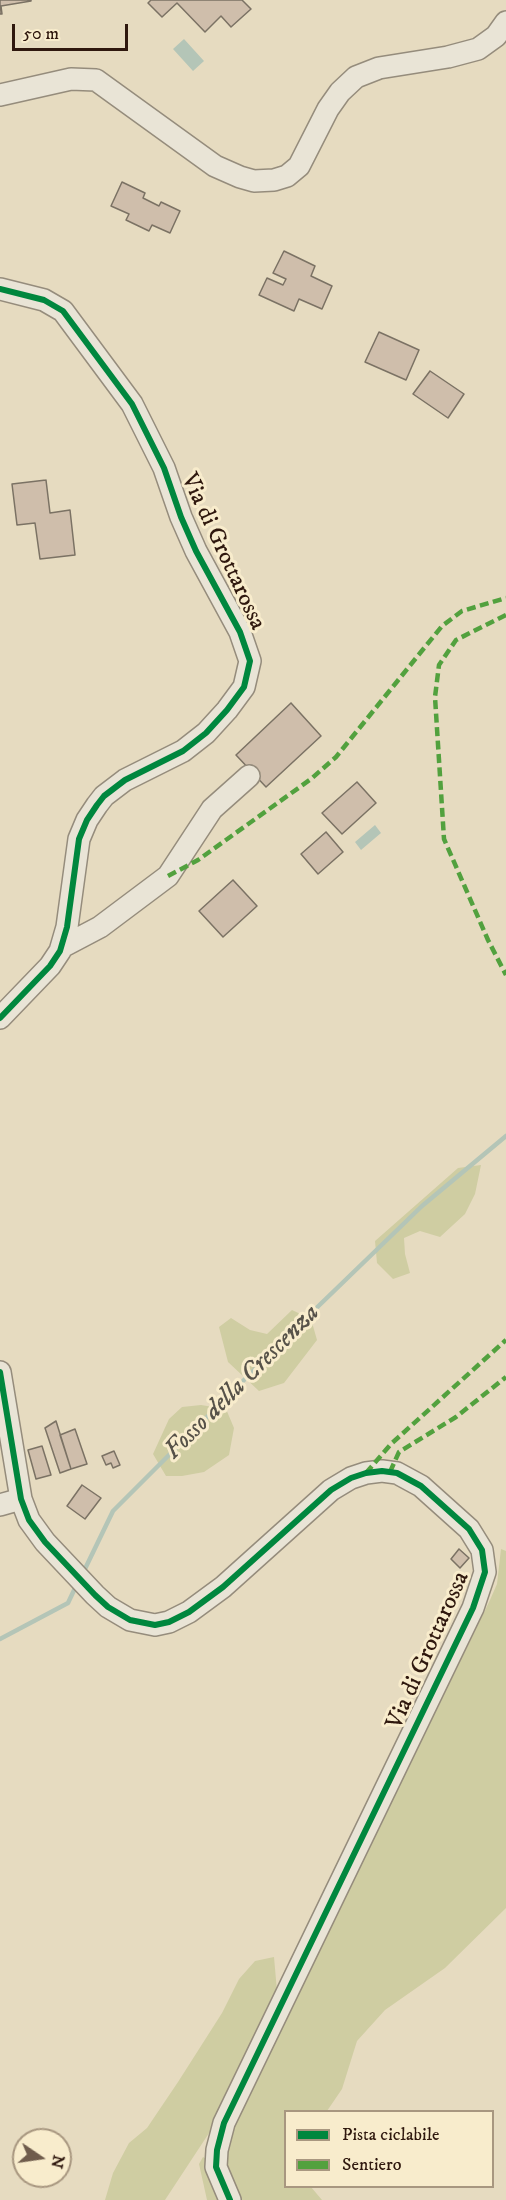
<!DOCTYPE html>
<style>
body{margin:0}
#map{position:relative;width:506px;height:2200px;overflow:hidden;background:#e6dbc0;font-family:"IM FELL DW Pica",serif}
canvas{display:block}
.legend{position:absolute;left:284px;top:2110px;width:210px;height:78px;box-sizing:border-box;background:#f8eccc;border:2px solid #a89780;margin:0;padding:8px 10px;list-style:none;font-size:18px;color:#2f180e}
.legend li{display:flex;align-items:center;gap:12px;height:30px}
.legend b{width:30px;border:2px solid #a89780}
.north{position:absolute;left:12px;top:2128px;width:60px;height:60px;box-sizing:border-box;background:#f8eccc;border:2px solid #a89780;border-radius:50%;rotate:103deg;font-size:16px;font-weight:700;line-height:24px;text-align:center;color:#2f180e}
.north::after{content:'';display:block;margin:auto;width:21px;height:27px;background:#6f5c4c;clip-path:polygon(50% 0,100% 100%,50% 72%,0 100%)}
.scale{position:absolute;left:12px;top:24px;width:116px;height:27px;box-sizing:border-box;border:3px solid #2f180e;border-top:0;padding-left:8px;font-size:18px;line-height:21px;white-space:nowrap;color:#2f180e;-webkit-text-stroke:4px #f8eccc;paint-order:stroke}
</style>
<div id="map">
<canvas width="506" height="2200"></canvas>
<ul class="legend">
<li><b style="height:8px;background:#00873e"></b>Pista ciclabile</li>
<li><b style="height:8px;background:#52a13e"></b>Sentiero</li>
</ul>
<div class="north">N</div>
<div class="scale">50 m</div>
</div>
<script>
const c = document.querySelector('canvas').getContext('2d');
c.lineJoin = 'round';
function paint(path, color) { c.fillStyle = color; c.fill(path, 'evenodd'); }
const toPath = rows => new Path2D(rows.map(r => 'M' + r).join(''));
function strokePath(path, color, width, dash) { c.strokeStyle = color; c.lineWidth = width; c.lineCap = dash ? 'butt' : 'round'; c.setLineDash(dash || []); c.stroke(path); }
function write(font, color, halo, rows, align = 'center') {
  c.font = font + ' "IM FELL DW Pica",serif'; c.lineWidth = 6; c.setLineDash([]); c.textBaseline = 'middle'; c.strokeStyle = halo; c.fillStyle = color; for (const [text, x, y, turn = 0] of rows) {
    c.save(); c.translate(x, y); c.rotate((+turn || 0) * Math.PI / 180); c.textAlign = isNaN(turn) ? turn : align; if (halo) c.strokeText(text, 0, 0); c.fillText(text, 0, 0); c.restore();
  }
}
const green = toPath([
 [481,1165,475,1194,465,1214,440,1237,420,1231,404,1238,405,1254,410,1273,393,1279,377,1263,375,1241,458,1168],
 [292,1310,311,1319,317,1340,284,1383,259,1391,228,1362,219,1327,231,1318,250,1330,267,1334],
 [201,1405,226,1409,234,1428,229,1455,204,1472,182,1476,166,1476,153,1454,169,1419,182,1407],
 [501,1549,506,1551,506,1908,445,1968,385,2010,357,2041,342,2089,327,2111,286,2112,286,2186,311,2187,322,2200,241,2200,227,2177,226,2155,235,2124,490,1600,497,1584],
 [274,1957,277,1991,213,2127,165,2200,105,2200,113,2173,129,2143,147,2128,178,2082,222,2013,239,1979,255,1961],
 [203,2157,212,2162,223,2200,207,2200,199,2164]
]);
const water = toPath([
 [184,39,204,61,193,71,173,49],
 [375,825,381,833,361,850,355,842]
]);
const stream = toPath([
 [83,1573,113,1511,304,1320,422,1206,506,1136],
 [0,1639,68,1603,76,1586]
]);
const building = toPath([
 [0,0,31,0,31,1,1,6,2,14,0,14,0,0],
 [151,0,242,0,251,9,231,27,221,16,205,32,177,3,162,17,148,3,151,0],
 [122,182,145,193,143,198,159,206,161,202,180,211,170,233,152,225,149,231,126,220,129,214,111,206,122,182],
 [284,251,315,266,311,276,332,286,322,309,299,299,294,311,259,295,267,278,283,285,286,279,273,273,284,251],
 [379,332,419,350,406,380,365,362,379,332],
 [430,371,464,394,448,418,413,394,430,371],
 [46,480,50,513,70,510,75,555,40,559,35,523,17,525,12,484,46,480],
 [291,703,321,736,266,787,236,755,291,703],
 [357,782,376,803,342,834,322,813,357,782],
 [326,832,343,852,318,874,301,854,326,832],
 [233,880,257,906,223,937,199,911,233,880],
 [56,1421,71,1469,60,1473,45,1428,56,1421],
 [75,1429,87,1464,71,1469,60,1435,75,1429],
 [42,1446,51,1475,36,1479,28,1450,42,1446],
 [114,1451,120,1465,113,1468,111,1463,106,1465,102,1456,114,1451],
 [82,1485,101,1498,85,1519,67,1506,82,1485],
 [459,1549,469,1558,460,1568,451,1559,459,1549]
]);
const minor = toPath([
 [0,95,71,79,96,80,215,166,240,177,254,181,274,180,287,176,299,166,328,109,340,92,356,77,379,68,448,57,478,49,496,36,506,22],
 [0,289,44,300,63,311,132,404,164,468,181,517,196,551,240,632,250,661,244,687,227,710,206,733,183,751,125,780,104,796,97,805,87,820,79,839,67,927,60,951,50,966,0,1018],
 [62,947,100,927,168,876,212,809,249,776],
 [0,1372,21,1499,29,1520,45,1542,95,1595,108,1607,130,1620,155,1625,169,1622,189,1612,223,1587,331,1490,351,1478,366,1473,382,1471,397,1473,421,1486,469,1529,482,1550,485,1572,473,1608,224,2123,217,2150,216,2167,230,2200],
 [0,1505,21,1499]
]);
const quiet = toPath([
 [506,615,456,640,439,665,435,697,444,839,488,940,506,975],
 [168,876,198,860,311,779,336,757,442,626,462,611,506,598],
 [390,1472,399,1452,456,1417,506,1377],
 [366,1473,391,1444,506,1340]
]);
const cycleway = toPath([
 [0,289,44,300,63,311,132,404,164,468,181,517,196,551,240,632,250,661,244,687,227,710,206,733,183,751,125,780,104,796,97,805,87,820,79,839,67,927,60,951,50,966,0,1018],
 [0,1372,21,1499,29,1520,45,1542,95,1595,108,1607,130,1620,155,1625,169,1622,189,1612,223,1587,331,1490,351,1478,366,1473,382,1471,397,1473,421,1486,469,1529,482,1550,485,1572,473,1608,224,2123,217,2150,216,2167,230,2200]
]);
const streetNames = [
 ["Via di Grottarossa",222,552,65],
 ["Via di Grottarossa",429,1651,-66]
];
const waterNames = [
 ["Fosso della Crescenza",243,1383,-45]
];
paint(green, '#cfcda2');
paint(water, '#b4c5b7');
strokePath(stream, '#b4c5b7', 4.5);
paint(building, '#cfbeab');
strokePath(building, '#7b7264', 1.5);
strokePath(minor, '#958c7c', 24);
strokePath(minor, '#e9e4d6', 21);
strokePath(quiet, '#52a13e', 4.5, [9, 4.5]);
strokePath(cycleway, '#00873e', 6);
write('24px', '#2f180e', '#f8eccc', streetNames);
write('italic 26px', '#565148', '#f8eccc', waterNames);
</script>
